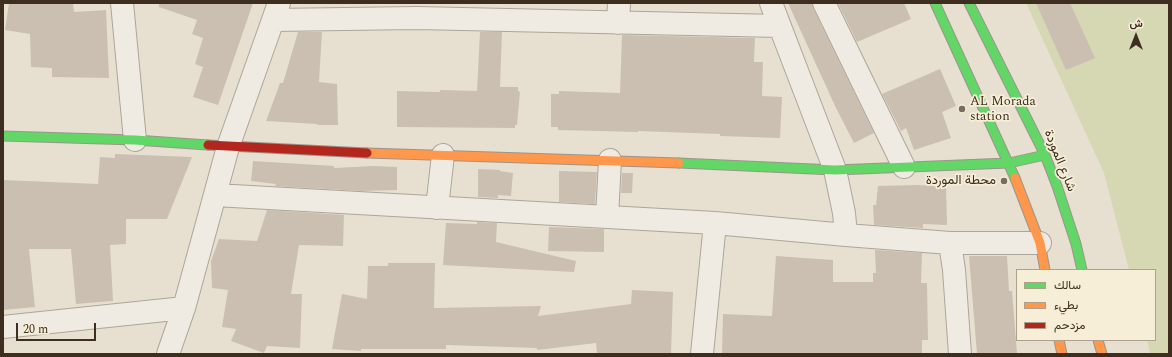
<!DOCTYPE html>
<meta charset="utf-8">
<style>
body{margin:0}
#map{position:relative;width:1172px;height:357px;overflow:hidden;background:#e7e0d1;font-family:Spectral,Vazirmatn,serif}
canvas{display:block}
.frame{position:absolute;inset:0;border:4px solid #3d2e20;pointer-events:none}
.legend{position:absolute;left:1016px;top:269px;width:140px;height:72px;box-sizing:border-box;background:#f7eed8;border:1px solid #ada18e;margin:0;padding:5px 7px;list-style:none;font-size:12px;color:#3d2e20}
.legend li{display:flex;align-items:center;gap:8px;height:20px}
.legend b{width:20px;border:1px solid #ada18e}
.north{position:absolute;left:1116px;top:16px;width:40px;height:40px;-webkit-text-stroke:3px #f7eed8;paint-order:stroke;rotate:0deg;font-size:11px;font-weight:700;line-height:16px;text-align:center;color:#3d2e20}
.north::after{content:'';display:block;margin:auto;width:14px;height:18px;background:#3d2e20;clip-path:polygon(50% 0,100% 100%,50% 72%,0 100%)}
.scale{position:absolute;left:16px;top:323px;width:80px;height:18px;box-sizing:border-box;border:2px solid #3d2e20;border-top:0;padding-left:5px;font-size:12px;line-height:14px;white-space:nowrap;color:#3d2e20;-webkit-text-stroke:3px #f7eed8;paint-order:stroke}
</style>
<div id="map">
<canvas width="1172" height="357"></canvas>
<div class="frame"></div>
<ul class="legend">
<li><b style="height:5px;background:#63d668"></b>سالك</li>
<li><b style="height:5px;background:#ff974d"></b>بطيء</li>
<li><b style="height:5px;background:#b3261e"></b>مزدحم</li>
</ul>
<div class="north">ش</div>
<div class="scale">20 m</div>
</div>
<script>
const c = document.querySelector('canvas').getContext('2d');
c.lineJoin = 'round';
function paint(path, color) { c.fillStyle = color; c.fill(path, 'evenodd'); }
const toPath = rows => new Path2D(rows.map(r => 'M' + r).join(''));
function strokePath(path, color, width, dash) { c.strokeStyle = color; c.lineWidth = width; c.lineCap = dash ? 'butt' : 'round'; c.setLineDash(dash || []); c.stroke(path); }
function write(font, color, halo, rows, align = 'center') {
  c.font = font + ' Spectral,Vazirmatn,serif'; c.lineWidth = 3.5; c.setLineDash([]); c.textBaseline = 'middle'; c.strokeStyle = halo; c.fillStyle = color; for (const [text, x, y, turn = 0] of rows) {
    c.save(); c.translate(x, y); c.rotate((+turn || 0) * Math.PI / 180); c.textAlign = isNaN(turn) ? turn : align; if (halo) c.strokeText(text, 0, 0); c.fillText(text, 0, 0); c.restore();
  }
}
const green = toPath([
 [1026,3,1169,3,1169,354,1150,354,1147,340,1155,340,1155,270,1129,270,1104,173]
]);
const building = toPath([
 [9,3,73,3,74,12,106,10,109,78,52,77,52,68,31,67,30,34,5,30],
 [159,3,253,3,218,105,193,97,203,67,195,64,203,38,192,34,197,20,159,7],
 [788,3,812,3,813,8,874,133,854,143,836,108],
 [838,3,904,3,911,19,857,42],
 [1036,3,1070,3,1095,58,1066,70],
 [298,32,322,32,319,82,337,84,338,125,317,125,317,124,266,121,280,83,283,83],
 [480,32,502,32,500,87,518,87,518,91,520,92,517,125,515,125,515,128,397,127,397,91,440,92,440,90,477,91],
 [622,35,755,38,754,62,763,62,762,96,782,97,780,138,720,136,720,134,638,131,638,132,558,130,558,127,551,127,551,94,559,94,559,91,620,93],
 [940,69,956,106,942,112,951,138,914,150,906,128,901,131,882,94],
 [115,154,192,157,167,219,126,219,126,244,110,245,113,301,76,304,71,249,29,249,35,307,3,310,3,180,98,184,100,157,115,158],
 [253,161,334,166,334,168,373,166,397,167,397,190,362,191,275,186,276,184,251,181],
 [478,169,500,170,500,171,513,173,511,196,498,195,498,198,478,197],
 [559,171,597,172,595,204,559,202],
 [622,173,633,173,632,193,621,193],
 [918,185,946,187,947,225,923,224,923,228,874,225,873,205,876,205,878,186],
 [267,210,344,215,343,246,299,245,291,294,302,294,300,348,267,346,264,353,231,341,236,329,222,327,228,290,212,288,211,261,219,239,257,241],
 [477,222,497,223,496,242,576,261,574,272,443,265,446,223,477,224],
 [549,227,604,229,604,252,548,251],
 [875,250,922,253,921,283,927,283,928,340,922,340,922,354,722,354,723,314,772,316,776,256,833,260,833,282,873,282,873,273,876,273],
 [969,256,1007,256,1009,291,1012,291,1017,354,977,354],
 [388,263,435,263,434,308,541,306,538,316,631,304,632,290,673,292,671,354,597,354,596,343,537,350,537,348,446,345,446,349,361,349,361,351,332,349,342,294,367,299,368,266,388,266]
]);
const street = toPath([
 [122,3,135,140],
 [824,3,904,167],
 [273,20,417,18,780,26],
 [618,23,619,3],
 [215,195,715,223,846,235,844,213,835,170,771,3],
 [437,208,443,155],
 [607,217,610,160],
 [846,235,950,243],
 [3,327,184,308],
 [168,354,184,308,228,147,279,3],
 [702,354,715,223],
 [960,354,954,270,950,243,1040,243]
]);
const fast = toPath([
 [935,3,1015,178],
 [969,3,1045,155,1057,186,1076,244,1082,270],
 [3,136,135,140,208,145],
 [679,163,835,170,1009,163,1045,155]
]);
const slow = toPath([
 [367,153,679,163],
 [1015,178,1040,243,1045,270],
 [1059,340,1062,354],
 [1098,340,1102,354]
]);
const jam = toPath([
 [208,145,367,153]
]);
const markers = [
 [962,109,4,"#786c5e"],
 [1004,181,4,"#786c5e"]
];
const poiNames = [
 ["AL Morada",970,102],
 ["station",970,117],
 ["محطة الموردة",996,181,"right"]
];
const streetNames = [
 ["شارع الموردة",1059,161,68]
];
paint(green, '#d6d7b3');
paint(building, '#cbbfb2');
strokePath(street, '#ada599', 24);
strokePath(fast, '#9c958a', 11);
strokePath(slow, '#9c958a', 11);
strokePath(jam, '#9c958a', 11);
strokePath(street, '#efebe3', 22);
strokePath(fast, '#63d668', 9);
strokePath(slow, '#ff974d', 9);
strokePath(jam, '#b3261e', 9);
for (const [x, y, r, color] of markers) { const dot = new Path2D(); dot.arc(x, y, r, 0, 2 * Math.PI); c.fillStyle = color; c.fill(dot); strokePath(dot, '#f7eed8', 1.5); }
write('13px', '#3d2e20', '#f7eed8', poiNames, 'left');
write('13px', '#3d2e20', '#f7eed8', streetNames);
</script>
